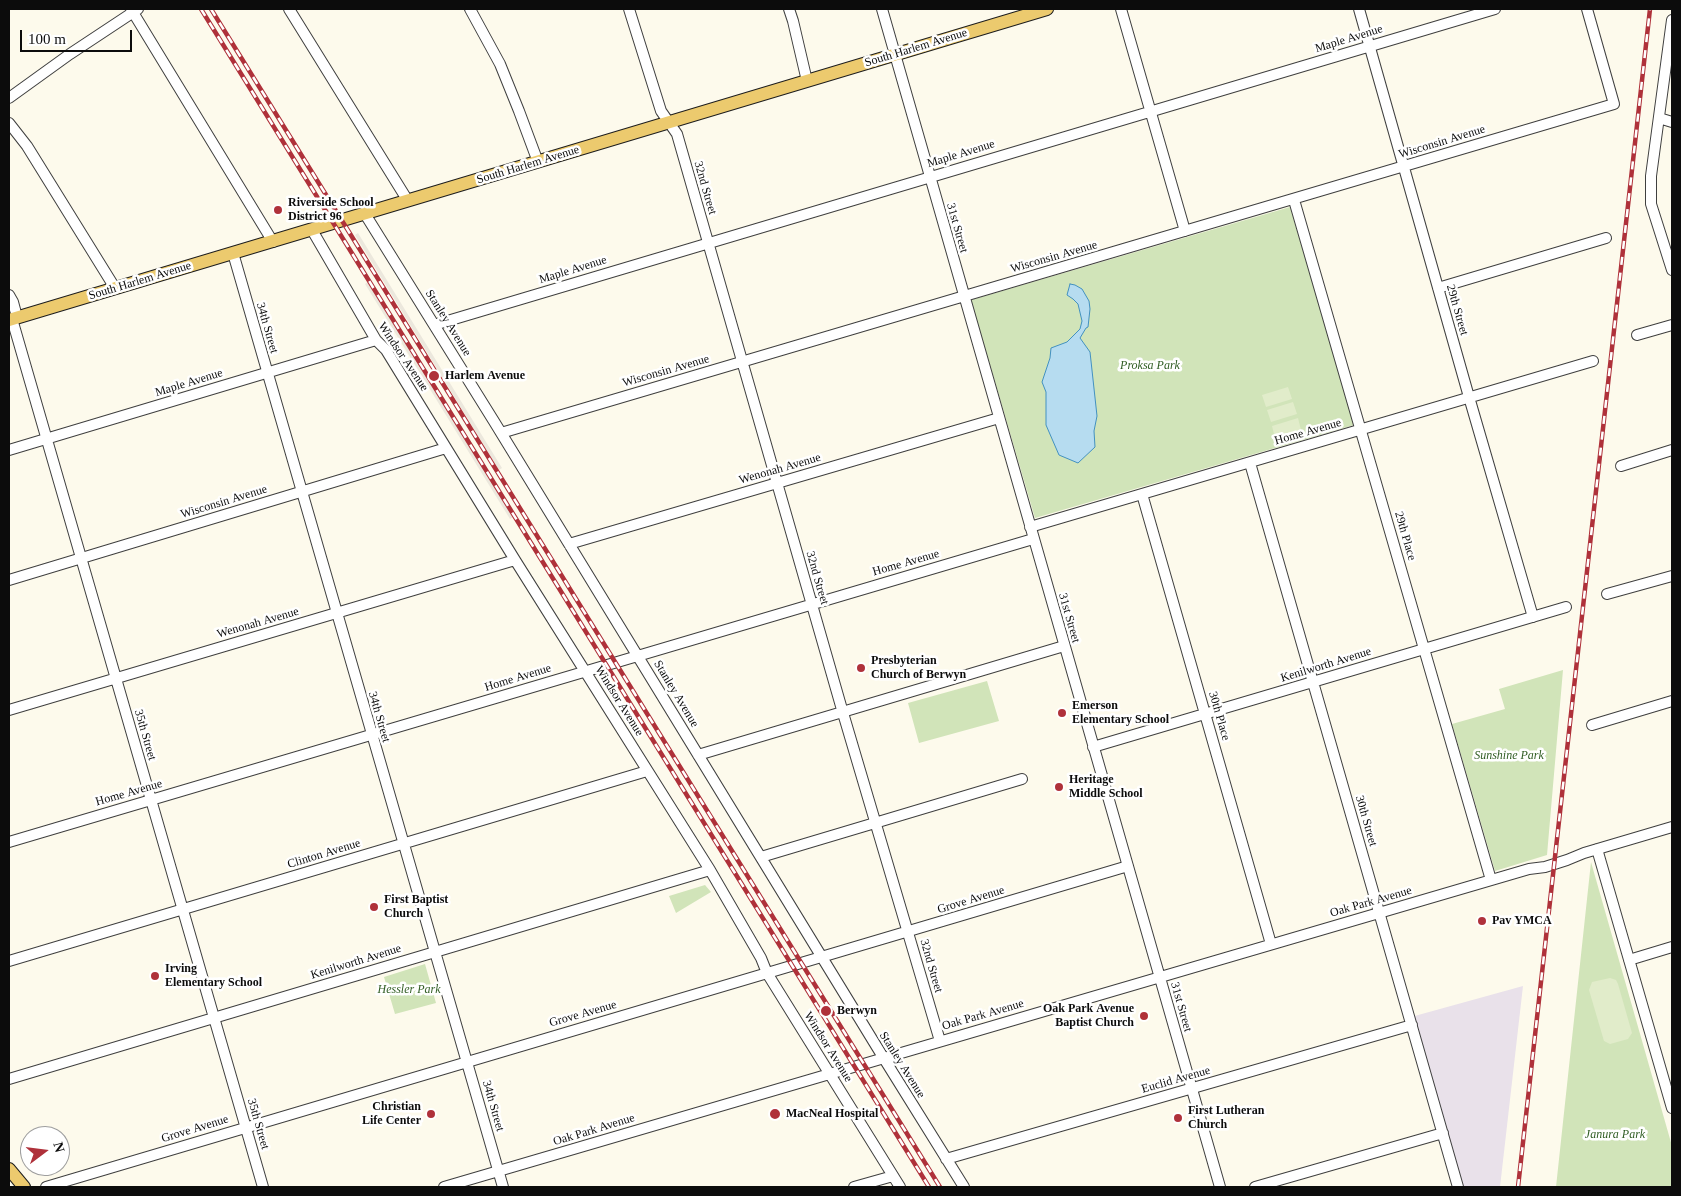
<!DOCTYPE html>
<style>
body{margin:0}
#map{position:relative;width:1681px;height:1196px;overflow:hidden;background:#fdfaec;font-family:Georgia,serif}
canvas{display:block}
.frame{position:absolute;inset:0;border:10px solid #0c0c0c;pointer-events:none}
.north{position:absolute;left:20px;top:1126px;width:50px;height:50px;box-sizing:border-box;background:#fff;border:1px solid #9e9e9e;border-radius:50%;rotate:75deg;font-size:14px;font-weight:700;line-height:20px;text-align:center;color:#0c0c0c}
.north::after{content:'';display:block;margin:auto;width:18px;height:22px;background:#af313a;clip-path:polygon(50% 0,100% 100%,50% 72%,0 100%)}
.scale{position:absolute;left:20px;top:30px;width:112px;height:22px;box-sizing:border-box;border:2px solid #0c0c0c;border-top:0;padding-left:6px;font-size:15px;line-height:18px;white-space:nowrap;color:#0c0c0c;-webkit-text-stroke:4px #fff;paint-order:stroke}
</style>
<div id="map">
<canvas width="1681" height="1196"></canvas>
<div class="frame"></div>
<div class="north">N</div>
<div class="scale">100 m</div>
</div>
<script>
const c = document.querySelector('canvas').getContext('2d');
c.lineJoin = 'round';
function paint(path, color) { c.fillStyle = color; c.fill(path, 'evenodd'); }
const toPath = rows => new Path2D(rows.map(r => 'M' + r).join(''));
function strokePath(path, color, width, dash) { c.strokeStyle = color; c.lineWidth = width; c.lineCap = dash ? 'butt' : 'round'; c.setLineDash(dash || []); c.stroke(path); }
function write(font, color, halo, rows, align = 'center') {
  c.font = font + ' Georgia,serif'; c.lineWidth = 5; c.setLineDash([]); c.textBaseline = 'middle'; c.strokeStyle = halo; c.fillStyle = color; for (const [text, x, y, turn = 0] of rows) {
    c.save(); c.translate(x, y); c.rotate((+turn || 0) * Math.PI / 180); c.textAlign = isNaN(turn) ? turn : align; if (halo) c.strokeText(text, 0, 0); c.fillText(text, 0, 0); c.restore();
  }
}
const industrial = toPath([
 [1523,986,1500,1187,1461,1187,1411,1017]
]);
const green = toPath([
 [1290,207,1354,425,1035,518,971,300],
 [1563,670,1547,855,1495,871,1452,724,1505,709,1499,689],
 [987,681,999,721,919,743,908,703],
 [1591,862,1672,1146,1672,1187,1556,1187],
 [705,885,711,892,676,913,669,896],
 [425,964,436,1003,395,1014,384,977]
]);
const pitch = toPath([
 [1288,387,1292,399,1266,407,1262,395],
 [1293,402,1297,414,1271,422,1267,410],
 [1298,418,1301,430,1275,438,1272,426],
 [1610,978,1616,980,1618,984,1632,1033,1628,1039,1610,1044,1604,1041,1589,990,1592,982]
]);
const plaza = toPath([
 [358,233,502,468,499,470,355,235],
 [368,282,513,517,510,519,365,284]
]);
const water = toPath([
 [1070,284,1075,285,1082,289,1089,301,1090,309,1088,327,1086,328,1080,338,1090,352,1097,416,1094,431,1095,447,1078,463,1059,455,1046,425,1046,392,1042,382,1050,358,1051,348,1067,342,1080,329,1082,321,1078,304,1073,299,1067,295,1070,284]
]);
const minor = toPath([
 [131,9,273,242],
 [289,9,408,201],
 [470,9,500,64,519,111,538,162],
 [629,9,661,111,677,134,843,713,940,1041],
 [789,9,793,21,807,81],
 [882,9,1220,1187],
 [1121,9,1185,231],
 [1359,9,1469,397,1533,617],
 [1672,20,1651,176,1651,204,1672,270],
 [9,98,70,54,138,9],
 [1659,118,1672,122],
 [9,123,27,146,115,288],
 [1294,200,1491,880],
 [365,214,495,423,883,1057,964,1187],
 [312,230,376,340,386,350,515,560,710,870,761,958,767,973,900,1187],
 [233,253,503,1187],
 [1438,288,1606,238],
 [9,295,13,302,17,317],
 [12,319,263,1187],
 [434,325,1495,9],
 [1637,335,1672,325],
 [501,433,1614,104,1587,9],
 [9,450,376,340],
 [1250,463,1458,1187],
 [1621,466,1672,450],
 [1142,494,1271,944],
 [1030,527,1593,361],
 [569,544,999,418],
 [9,580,446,448],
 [1607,594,1672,576],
 [9,710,515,560],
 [1592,725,1672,701],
 [1093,747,1566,607],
 [698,755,1064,646],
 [9,842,1033,539],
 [1597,849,1672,1108],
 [761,857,1022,779],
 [1629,960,1672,947],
 [9,961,647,771],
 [9,1079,710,870],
 [946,1159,1412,1025],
 [46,1187,1128,866],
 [444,1187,1529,869,1545,867,1567,860,1584,853,1672,827],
 [854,1187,893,1176],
 [1255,1187,1443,1133]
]);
const major = toPath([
 [9,320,1047,9],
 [9,1169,24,1187]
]);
const rail = toPath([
 [201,9,929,1187],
 [211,9,940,1187],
 [1518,1187,1650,9]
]);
const markers = [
 [278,210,5,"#af313a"],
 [434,376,6,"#af313a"],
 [861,668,5,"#af313a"],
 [1062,713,5,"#af313a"],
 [1059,787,5,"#af313a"],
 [374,907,5,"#af313a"],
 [1482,921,5,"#af313a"],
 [155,976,5,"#af313a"],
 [826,1011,6,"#af313a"],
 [1144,1016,5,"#af313a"],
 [431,1114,5,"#af313a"],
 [775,1114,6,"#af313a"],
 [1178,1118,5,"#af313a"]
];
const streetNames = [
 ["Maple Avenue",1349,39,-17],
 ["South Harlem Avenue",916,48,-17],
 ["Wisconsin Avenue",1442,142,-17],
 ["Maple Avenue",961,154,-17],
 ["South Harlem Avenue",528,165,-17],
 ["32nd Street",705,188,74],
 ["31st Street",957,228,74],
 ["Wisconsin Avenue",1054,257,-16],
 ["Maple Avenue",573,270,-17],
 ["South Harlem Avenue",140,281,-17],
 ["29th Street",1457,310,74],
 ["Stanley Avenue",448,323,58],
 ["34th Street",267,328,74],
 ["Windsor Avenue",403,357,56],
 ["Wisconsin Avenue",666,371,-16],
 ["Maple Avenue",189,383,-17],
 ["Home Avenue",1308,432,-16],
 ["Wenonah Avenue",780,469,-16],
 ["Wisconsin Avenue",224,502,-17],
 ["29th Place",1405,536,74],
 ["Home Avenue",906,563,-16],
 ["32nd Street",817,578,74],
 ["31st Street",1069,618,74],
 ["Wenonah Avenue",258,623,-16],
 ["Kenilworth Avenue",1326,665,-17],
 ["Home Avenue",518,678,-17],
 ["Stanley Avenue",676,694,59],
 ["Windsor Avenue",619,701,58],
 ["30th Place",1219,716,74],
 ["34th Street",379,717,74],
 ["35th Street",145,735,74],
 ["Home Avenue",129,793,-16],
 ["30th Street",1366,821,74],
 ["Clinton Avenue",324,854,-17],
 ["Grove Avenue",971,900,-17],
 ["Oak Park Avenue",1371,902,-16],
 ["Kenilworth Avenue",356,962,-17],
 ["32nd Street",931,966,74],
 ["31st Street",1181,1007,74],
 ["Grove Avenue",583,1014,-16],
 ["Oak Park Avenue",983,1015,-16],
 ["Windsor Avenue",828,1047,58],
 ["Stanley Avenue",902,1065,58],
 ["Euclid Avenue",1176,1080,-16],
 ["34th Street",493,1106,74],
 ["35th Street",258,1124,74],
 ["Grove Avenue",195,1129,-17],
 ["Oak Park Avenue",594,1130,-17]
];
const poiNames = [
 ["Riverside School",288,203],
 ["District 96",288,217],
 ["Harlem Avenue",445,376],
 ["Presbyterian",871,661],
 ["Church of Berwyn",871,675],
 ["Emerson",1072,706],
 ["Elementary School",1072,720],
 ["Heritage",1069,780],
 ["Middle School",1069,794],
 ["First Baptist",384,900],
 ["Church",384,914],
 ["Pav YMCA",1492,921],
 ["Irving",165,969],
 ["Elementary School",165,983],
 ["Oak Park Avenue",1134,1009,"right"],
 ["Baptist Church",1134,1023,"right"],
 ["Berwyn",837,1011],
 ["Christian",421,1107,"right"],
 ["Life Center",421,1121,"right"],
 ["First Lutheran",1188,1111],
 ["Church",1188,1125],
 ["MacNeal Hospital",786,1114]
];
const parkNames = [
 ["Proksa Park",1150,366],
 ["Sunshine Park",1509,756],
 ["Hessler Park",409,990],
 ["Janura Park",1615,1135]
];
paint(industrial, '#e9e1ea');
paint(green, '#d1e4b9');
paint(pitch, '#e1ecca');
paint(plaza, '#ece8dd');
paint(water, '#b6dcf0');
strokePath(water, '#4391c0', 1);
strokePath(minor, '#3f3f3f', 12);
strokePath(major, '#1d1d1d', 14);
strokePath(minor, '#fff', 10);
strokePath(major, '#ecca6e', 12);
strokePath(rail, '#af313a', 4.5);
strokePath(rail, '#fff', 2.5, [8]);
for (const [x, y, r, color] of markers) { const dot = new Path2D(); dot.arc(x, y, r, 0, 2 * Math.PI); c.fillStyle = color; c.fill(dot); strokePath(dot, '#fff', 2); }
write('12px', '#0c0c0c', '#fff', streetNames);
write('bold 12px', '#0c0c0c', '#fff', poiNames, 'left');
write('italic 12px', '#305d23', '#fff', parkNames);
</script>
